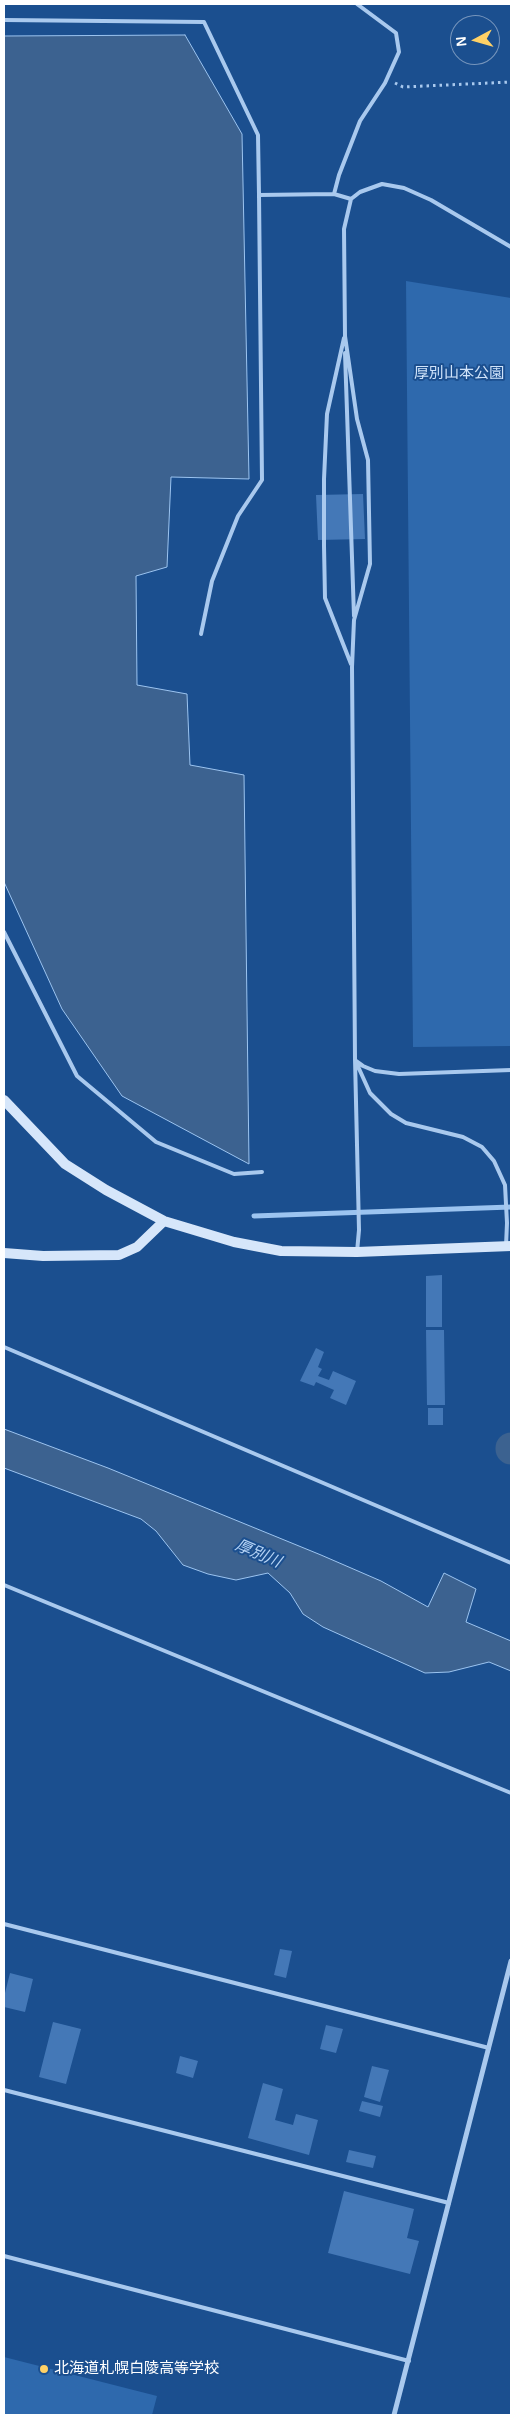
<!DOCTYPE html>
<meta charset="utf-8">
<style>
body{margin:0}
#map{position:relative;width:515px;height:2419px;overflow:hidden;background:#1b4f8f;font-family:Arial,sans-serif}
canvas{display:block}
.frame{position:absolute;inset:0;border:5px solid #fff;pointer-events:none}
.north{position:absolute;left:450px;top:15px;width:50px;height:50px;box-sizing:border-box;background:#1b4f8f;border:1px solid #7695bc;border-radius:50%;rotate:264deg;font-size:14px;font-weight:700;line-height:20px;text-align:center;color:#fff}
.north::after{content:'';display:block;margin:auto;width:18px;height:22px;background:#ffd166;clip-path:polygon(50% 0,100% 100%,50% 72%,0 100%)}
</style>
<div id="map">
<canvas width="515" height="2419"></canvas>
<div class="frame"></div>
<div class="north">N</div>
</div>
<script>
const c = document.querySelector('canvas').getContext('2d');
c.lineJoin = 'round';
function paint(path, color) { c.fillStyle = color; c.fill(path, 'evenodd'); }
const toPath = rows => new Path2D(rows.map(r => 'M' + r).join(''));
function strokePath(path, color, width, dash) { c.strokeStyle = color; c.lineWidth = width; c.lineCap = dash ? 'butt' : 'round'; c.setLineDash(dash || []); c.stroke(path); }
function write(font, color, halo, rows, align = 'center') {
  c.font = font + ' Arial,"Noto Sans JP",sans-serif'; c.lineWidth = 4; c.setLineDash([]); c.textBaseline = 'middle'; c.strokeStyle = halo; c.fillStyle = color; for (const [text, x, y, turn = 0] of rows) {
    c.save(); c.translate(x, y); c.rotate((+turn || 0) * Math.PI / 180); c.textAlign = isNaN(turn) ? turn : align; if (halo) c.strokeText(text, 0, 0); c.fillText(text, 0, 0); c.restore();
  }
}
const green = toPath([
 [406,281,511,298,511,1046,413,1047],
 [4,2357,157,2396,152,2415,4,2415]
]);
const water = toPath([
 [185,35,242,134,249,479,171,477,167,567,136,576,137,685,187,694,190,765,244,775,249,1164,122,1096,62,1009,4,882,4,36,185,35],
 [4,1429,108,1468,321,1555,381,1581,428,1607,444,1573,476,1589,466,1622,511,1641,511,1671,489,1662,449,1672,425,1673,323,1627,303,1614,290,1593,268,1573,236,1580,208,1574,183,1565,156,1531,141,1519,4,1468,4,1429]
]);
const stream = toPath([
 [254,1216,511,1207]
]);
const river = toPath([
 [511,1449,511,1448]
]);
const building = toPath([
 [363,494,365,539,318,540,316,495],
 [442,1275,442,1327,426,1327,426,1276],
 [426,1330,444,1330,445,1405,427,1405],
 [316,1348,324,1352,318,1367,322,1369,318,1376,329,1380,333,1371,356,1381,346,1405,330,1398,334,1390,316,1382,314,1386,300,1381],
 [428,1408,443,1408,443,1425,428,1425],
 [280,1949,292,1951,286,1978,274,1975],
 [10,1973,33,1979,25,2012,4,2007,4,1997],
 [53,2022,81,2029,66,2084,39,2077],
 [326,2025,343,2029,336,2053,320,2049],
 [180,2056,198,2061,193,2078,176,2073],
 [372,2066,389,2070,380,2102,364,2097],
 [263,2083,283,2089,275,2120,293,2125,296,2114,318,2120,309,2155,248,2138],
 [362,2101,383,2106,380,2117,359,2111],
 [349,2150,376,2156,373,2168,346,2162],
 [344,2191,414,2209,407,2238,419,2241,410,2274,328,2253]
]);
const path = toPath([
 [395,83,403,87,511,82]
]);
const lane = toPath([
 [4,20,204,22,258,135,259,195,334,194,351,199],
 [334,194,339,175,360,121,385,83,399,52,396,33,357,4],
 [344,338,327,414,324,479,324,546,325,598,351,664],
 [345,353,354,616],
 [201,634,212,581,238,516,262,480,259,195],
 [4,932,77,1076,156,1142,234,1174,262,1172],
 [356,1061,363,1066,375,1071,399,1074,511,1070],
 [356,1062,370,1093,391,1114,406,1123,463,1137,482,1147,494,1161,505,1185,507,1223,506,1246],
 [357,1252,359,1230,355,1059,352,667,354,620,370,564,368,460,357,419,345,336,344,229,351,199,360,192,382,184,404,188,431,200,511,247],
 [4,1347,511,1563],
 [4,1585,511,1793],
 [4,1924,489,2048],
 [4,2090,449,2203],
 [4,2256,409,2361]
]);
const street = toPath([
 [394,2415,511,1961]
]);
const secondary = toPath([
 [4,1100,65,1164,106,1190,164,1221,234,1242,281,1251,357,1252,511,1246],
 [4,1253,43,1256,119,1255,137,1247,164,1221]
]);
const markers = [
 [44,2369,5,"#ffd166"]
];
const parkNames = [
 ["厚別山本公園",459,374]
];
const poiNames = [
 ["北海道札幌白陵高等学校",54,2369]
];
const waterNames = [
 ["厚別川",258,1554,23]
];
paint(green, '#2e69ad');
paint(water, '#3c6290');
strokePath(water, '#9cc4f0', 1);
strokePath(stream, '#9cc4f0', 5);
strokePath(river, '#3c6290', 31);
paint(building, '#4478b7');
strokePath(path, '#a9c9ee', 3, [2.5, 4]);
strokePath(lane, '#a9c9ee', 4);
strokePath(street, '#a9c9ee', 5);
strokePath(secondary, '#d6e6fa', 10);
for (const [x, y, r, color] of markers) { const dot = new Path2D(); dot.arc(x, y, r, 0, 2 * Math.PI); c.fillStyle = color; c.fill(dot); strokePath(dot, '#1b4f8f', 2); }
write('15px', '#cfe3fa', '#1b4f8f', parkNames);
write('15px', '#fff', '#1b4f8f', poiNames, 'left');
write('italic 16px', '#b5d3f5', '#1b4f8f', waterNames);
</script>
